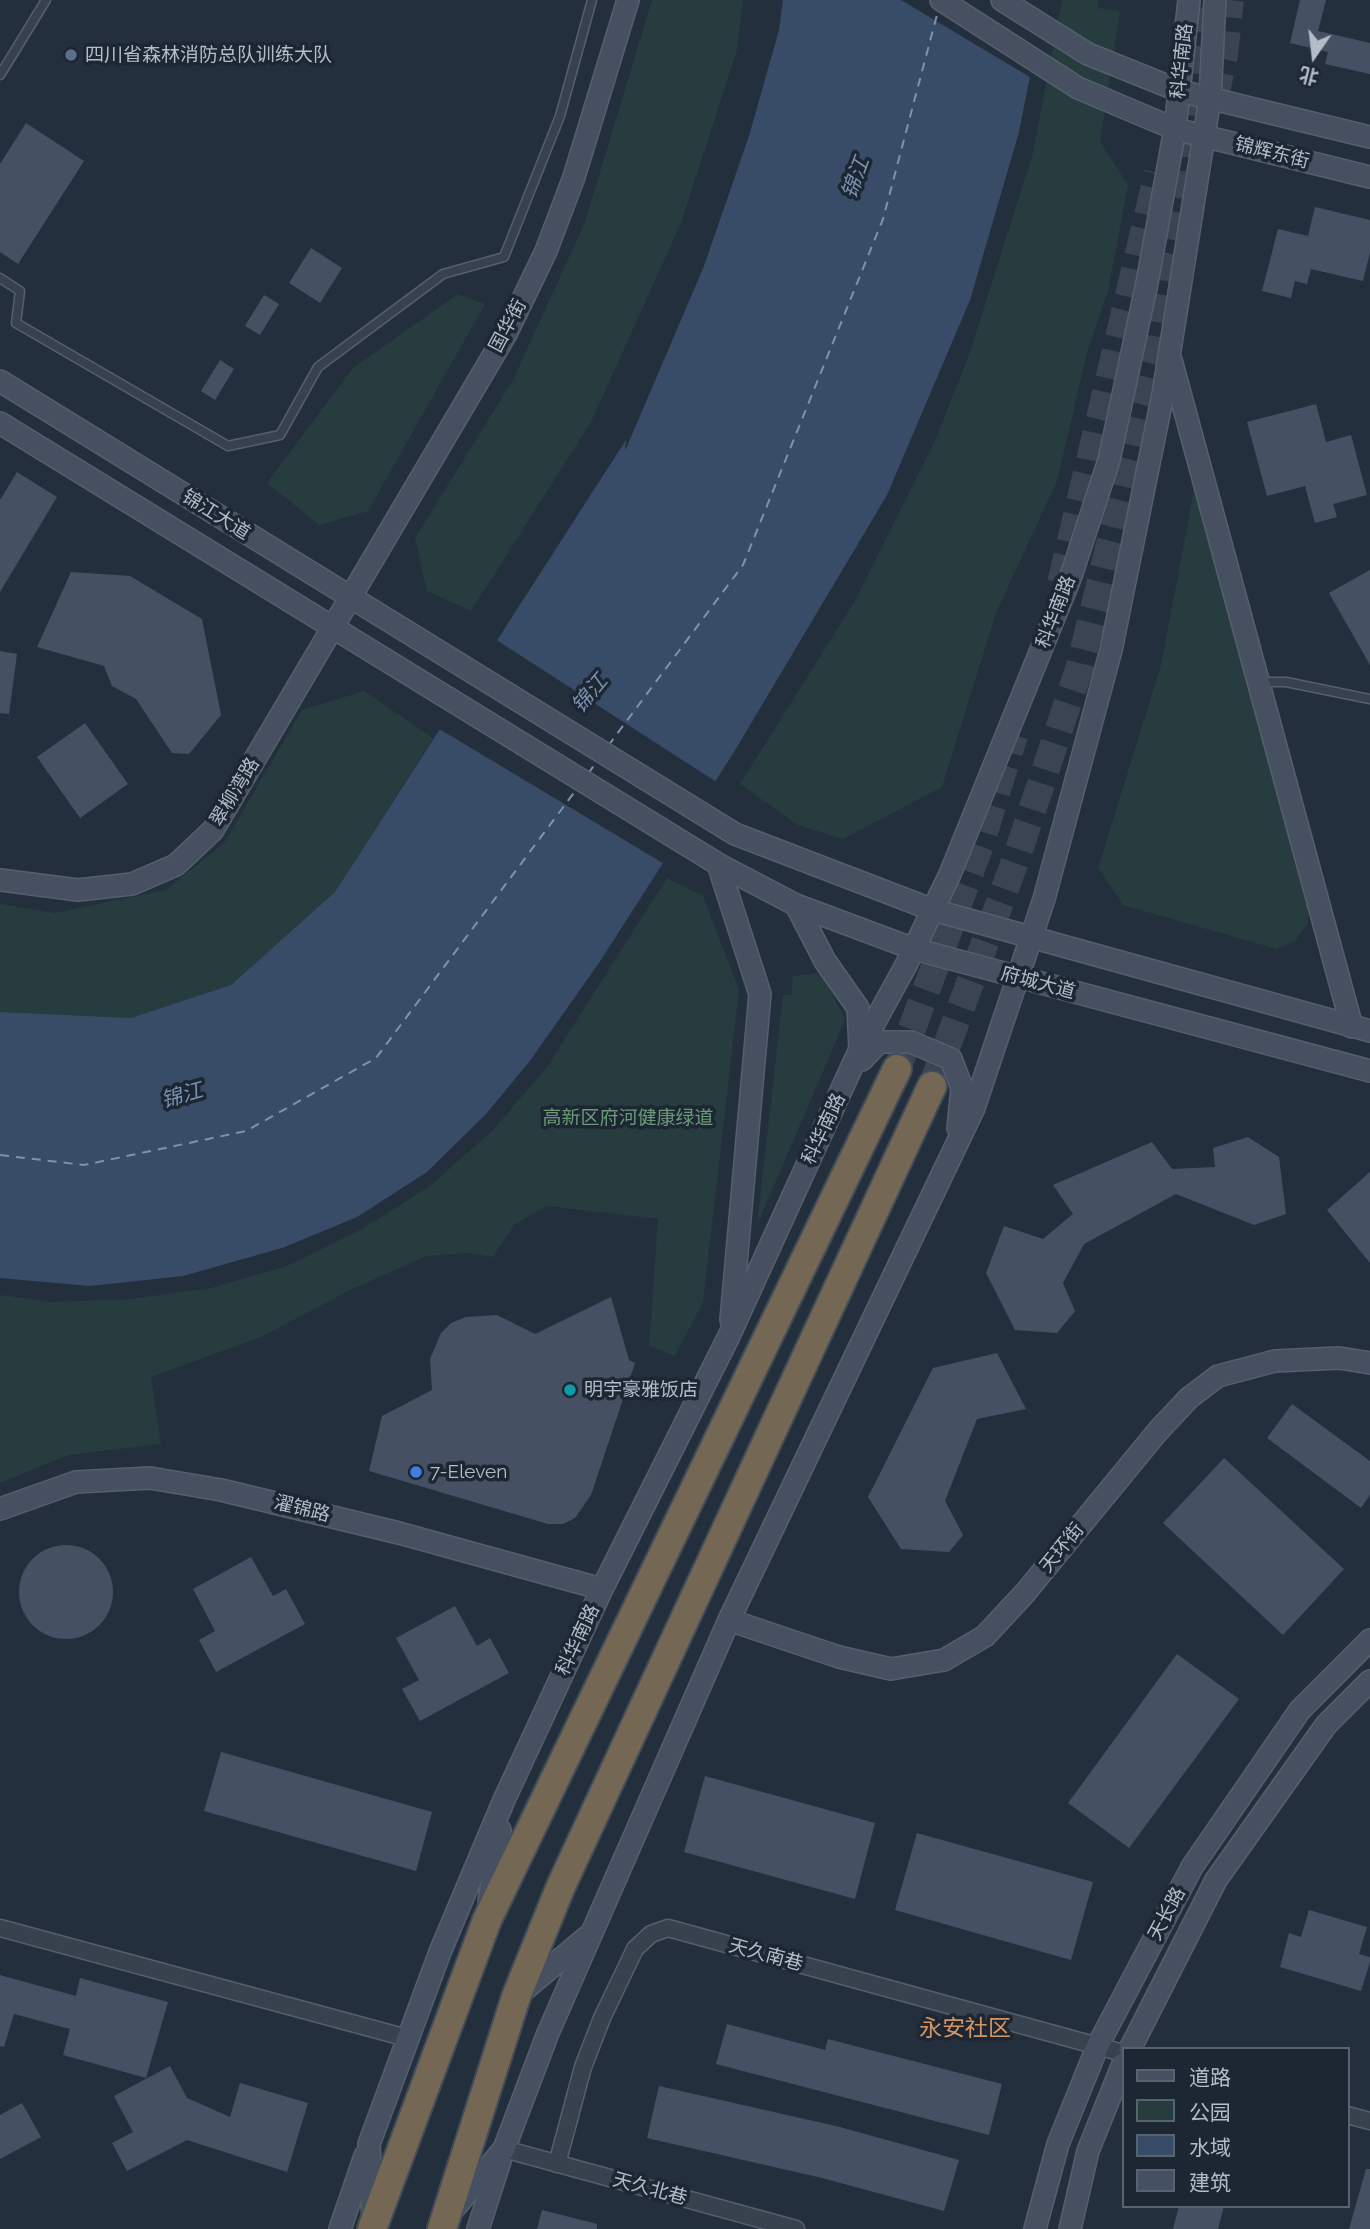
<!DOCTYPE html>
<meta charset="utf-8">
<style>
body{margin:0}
#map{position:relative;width:1370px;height:2229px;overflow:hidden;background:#242f3e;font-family:Raleway,"Noto Sans SC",sans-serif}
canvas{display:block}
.legend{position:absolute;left:1122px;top:2047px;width:228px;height:161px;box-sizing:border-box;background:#1d2633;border:2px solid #59626f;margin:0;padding:9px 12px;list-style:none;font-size:21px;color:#b4bcc9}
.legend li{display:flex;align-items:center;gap:14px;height:35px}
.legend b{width:35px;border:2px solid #59626f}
.north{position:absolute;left:1279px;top:21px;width:70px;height:70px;-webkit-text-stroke:5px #1d2633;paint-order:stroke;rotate:194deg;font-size:19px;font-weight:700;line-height:28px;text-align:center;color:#b4bcc9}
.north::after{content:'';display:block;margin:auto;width:24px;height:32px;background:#b4bcc9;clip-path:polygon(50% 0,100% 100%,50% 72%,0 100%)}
</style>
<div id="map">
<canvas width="1370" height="2229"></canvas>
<ul class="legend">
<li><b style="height:9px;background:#465061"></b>道路</li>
<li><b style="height:19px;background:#263c3f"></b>公园</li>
<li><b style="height:19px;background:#394c67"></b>水域</li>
<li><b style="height:19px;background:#455162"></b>建筑</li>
</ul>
<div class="north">北</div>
</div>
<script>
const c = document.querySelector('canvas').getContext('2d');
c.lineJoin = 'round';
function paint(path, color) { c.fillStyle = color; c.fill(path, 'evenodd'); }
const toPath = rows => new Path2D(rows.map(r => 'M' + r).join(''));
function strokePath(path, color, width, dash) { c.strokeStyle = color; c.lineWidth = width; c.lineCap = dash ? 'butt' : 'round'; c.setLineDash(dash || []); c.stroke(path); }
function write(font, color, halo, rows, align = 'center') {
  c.font = font + ' Raleway,"Noto Sans SC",sans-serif'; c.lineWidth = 7; c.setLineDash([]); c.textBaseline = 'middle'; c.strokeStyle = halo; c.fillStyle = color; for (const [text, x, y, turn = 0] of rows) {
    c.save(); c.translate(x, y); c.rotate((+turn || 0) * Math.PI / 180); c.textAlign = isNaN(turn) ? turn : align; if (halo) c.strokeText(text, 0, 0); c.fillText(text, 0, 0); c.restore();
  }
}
const green = toPath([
 [652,0,743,0,737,50,681,223,591,422,471,611,427,591,415,538,513,380,585,222],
 [1062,0,1098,0,1098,8,1120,11,1100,142,1128,185,1108,291,1087,353,1057,481,996,613,942,787,843,839,798,825,740,784,855,601,935,441,969,355,1033,153],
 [458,294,485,304,368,511,319,525,267,483,353,368],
 [1195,485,1309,899,1308,923,1295,941,1277,949,1123,905,1098,868,1161,665],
 [364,691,433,738,335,892,231,985,131,1018,0,1012,0,904,55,913,166,890,224,843,302,710],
 [667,878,703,896,739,990,703,1302,675,1356,649,1346,658,1219,547,1206,514,1225,493,1257,467,1253,427,1256,352,1289,261,1337,151,1377,161,1444,68,1455,0,1483,0,1295,49,1302,131,1299,211,1288,287,1266,362,1229,430,1186,493,1130,547,1067],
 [822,973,845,1020,757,1225,783,995,791,995,793,976]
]);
const water = toPath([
 [783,0,1045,0,1019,132,970,300,887,495,734,752,599,963,529,1062,486,1114,427,1172,357,1217,282,1248,183,1276,90,1286,0,1278,0,1012,131,1018,231,985,335,892,626,440,625,451,704,266,749,136,779,30]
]);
const pier = toPath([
 [901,0,1049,0,1033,79],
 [495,639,718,783,666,865,436,727]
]);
const ferry = toPath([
 [608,746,743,565,883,219,938,11],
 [588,774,597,761],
 [0,1155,84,1165,246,1131,376,1058,576,790]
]);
const building = toPath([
 [1300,0,1326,0,1318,31,1370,43,1370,74,1325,64,1328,52,1290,43],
 [26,123,84,161,18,264,0,252,0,164],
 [1315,207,1370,220,1370,252,1363,281,1311,269,1307,284,1295,281,1291,298,1262,291,1278,229,1308,236],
 [311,248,342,268,320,303,289,283],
 [264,295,279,304,260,335,245,326],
 [220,360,234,369,215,400,201,391],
 [1316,404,1326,442,1351,435,1367,495,1333,504,1337,517,1315,523,1305,486,1267,496,1247,422],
 [17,472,57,497,0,592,0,500],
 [1370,570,1370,665,1329,593],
 [71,572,130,576,202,619,221,715,189,754,172,753,136,699,112,686,104,666,37,647],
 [0,651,17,654,9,714,0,713],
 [85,723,128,784,80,818,37,757],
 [1248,1137,1279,1157,1286,1214,1254,1225,1176,1194,1084,1244,1063,1283,1075,1311,1057,1333,1015,1330,986,1273,1004,1226,1043,1239,1073,1214,1053,1185,1152,1142,1172,1169,1215,1167,1213,1148],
 [1370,1172,1370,1263,1327,1210],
 [611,1297,629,1360,635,1363,591,1495,575,1518,563,1524,548,1524,369,1471,382,1416,432,1390,430,1359,441,1333,451,1323,466,1317,497,1315,535,1334],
 [997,1353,1026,1409,977,1419,945,1501,963,1535,949,1552,901,1549,868,1497,933,1368],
 [1292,1404,1370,1461,1370,1495,1361,1508,1267,1438],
 [1224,1458,1344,1569,1283,1635,1163,1523],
 '19 1592a47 47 0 1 1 94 0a47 47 0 1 1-94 0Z',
 [251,1557,273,1596,286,1589,305,1624,216,1672,199,1640,215,1631,193,1589],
 [455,1606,477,1646,490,1638,509,1673,420,1721,402,1689,419,1680,396,1638],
 [1177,1654,1239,1699,1129,1848,1068,1803],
 [221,1752,432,1812,416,1871,204,1811],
 [705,1776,875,1823,855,1899,684,1852],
 [917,1833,1093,1882,1071,1960,895,1910],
 [1309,1910,1367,1927,1359,1954,1370,1957,1370,1962,1361,1991,1280,1967,1289,1933,1301,1937],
 [0,1975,76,1996,80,1978,168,2002,146,2078,63,2055,70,2029,14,2014,4,2047,0,2046],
 [727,2024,825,2050,828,2039,1002,2084,989,2135,716,2064],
 [170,2066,187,2098,230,2117,240,2083,308,2103,287,2172,187,2140,127,2171,112,2143,133,2132,114,2096],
 [659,2086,840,2127,959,2160,944,2211,822,2178,647,2138],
 [22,2103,41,2137,0,2159,0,2115],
 [1366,2169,1370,2169,1370,2229,1349,2229],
 [1179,2206,1224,2206,1218,2229,1173,2229],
 [542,2210,597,2224,597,2229,537,2229]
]);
const highwayTunnel = toPath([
 [1214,100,1224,55,1230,0],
 [1061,583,1158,173],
 [897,1069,981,842,1014,735],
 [932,1086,1017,856,1080,666,1156,358,1187,183,1206,8]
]);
const lane = toPath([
 [0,75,46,0],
 [0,278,20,291,16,323,228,446,280,435,318,367,443,274,504,257,560,116,592,0],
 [1259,682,1286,682,1370,699]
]);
const street = toPath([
 [0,1928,407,2038],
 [1347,2115,1370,2121],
 [504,2149,796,2229],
 [557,2164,583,2067,602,2018,635,1949,651,1934,668,1928,1123,2053]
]);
const secondary = toPath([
 [941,0,1078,88,1175,129,1370,177],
 [1002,0,1088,54,1180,91,1370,137],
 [1171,360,1352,1027],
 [0,381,735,834,933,910,1370,1031],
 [0,423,718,864,796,905,914,949,1370,1071],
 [718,864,760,994,731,1320],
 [0,880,78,890,132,884,176,865,213,830,506,334,546,251,574,177,628,0],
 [796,905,825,961,858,1008,860,1049],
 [862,1060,879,1042,911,1042,951,1059,962,1088,958,1128],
 [0,1509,76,1482,150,1478,221,1490,399,1533,602,1589],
 [729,1620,839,1657,891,1669,944,1660,985,1636,1025,1593,1158,1431,1189,1398,1218,1376,1275,1361,1339,1358,1370,1363],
 [489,1902,500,1830],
 [518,1995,587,1937],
 [1130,2049,1216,1880,1326,1725,1370,1681],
 [451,2212,504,2149,548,2033,729,1620,974,1108,1044,899,1111,650,1163,394,1204,136,1210,98,1215,0],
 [373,2220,369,2144,440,1952,504,1800,602,1589,729,1336,860,1049,906,965,950,874,1071,576,1109,460,1147,283,1175,129,1189,0],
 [340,2229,365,2156],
 [478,2229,500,2161],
 [1035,2229,1058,2144,1098,2045,1192,1867,1300,1710,1370,1640],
 [1070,2229,1088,2151,1123,2064]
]);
const highway = toPath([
 [372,2229,487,1920,897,1069],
 [442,2229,516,1997,561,1886,932,1086]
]);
const markers = [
 [71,55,7,"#5c6f8a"],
 [570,1390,7,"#0f9aa8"],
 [416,1472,7,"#3f7fe0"]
];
const poiNames = [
 ["四川省森林消防总队训练大队",85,55],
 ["明宇豪雅饭店",584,1390],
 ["7-Eleven",430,1472]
];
const streetNames = [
 ["科华南路",1182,61,-84],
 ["锦辉东街",1272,153,14],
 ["国华街",508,326,-62],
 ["锦江大道",216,515,32],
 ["科华南路",1056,612,-69],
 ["翠柳湾路",235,792,-59],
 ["府城大道",1038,983,15],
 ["科华南路",824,1129,-65],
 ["濯锦路",302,1509,14],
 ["天环街",1062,1548,-51],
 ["科华南路",578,1640,-65],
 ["天长路",1167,1914,-62],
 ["天久南巷",766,1955,15],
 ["天久北巷",650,2189,15]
];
const parkNames = [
 ["高新区府河健康绿道",628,1118]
];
const waterNames = [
 ["锦江",856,178,-70],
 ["锦江",590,694,-50],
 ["锦江",182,1096,-16]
];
const quarterNames = [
 ["永安社区",965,2029]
];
paint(green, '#263c3f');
paint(water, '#394c67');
paint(pier, '#242f3e');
strokePath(ferry, '#7c92b1', 2, [9, 7]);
paint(building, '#455162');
strokePath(highwayTunnel, '#3a4453', 28, [28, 14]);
strokePath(lane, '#565f6c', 11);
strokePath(street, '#565f6c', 19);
strokePath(secondary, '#565f6c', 24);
strokePath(highway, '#434c59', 32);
strokePath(lane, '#38414e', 8);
strokePath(street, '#38414e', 16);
strokePath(secondary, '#465061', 21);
strokePath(highway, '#746855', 28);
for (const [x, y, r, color] of markers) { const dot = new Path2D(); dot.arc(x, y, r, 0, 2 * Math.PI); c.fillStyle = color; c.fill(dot); strokePath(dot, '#1d2633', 2.5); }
write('19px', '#b4bcc9', '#1d2633', poiNames, 'left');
write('19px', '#b4bcc9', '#1d2633', streetNames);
write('19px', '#6b9a76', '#1d2633', parkNames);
write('italic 21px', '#7c92b1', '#1d2633', waterNames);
write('23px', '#d59563', '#1d2633', quarterNames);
</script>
